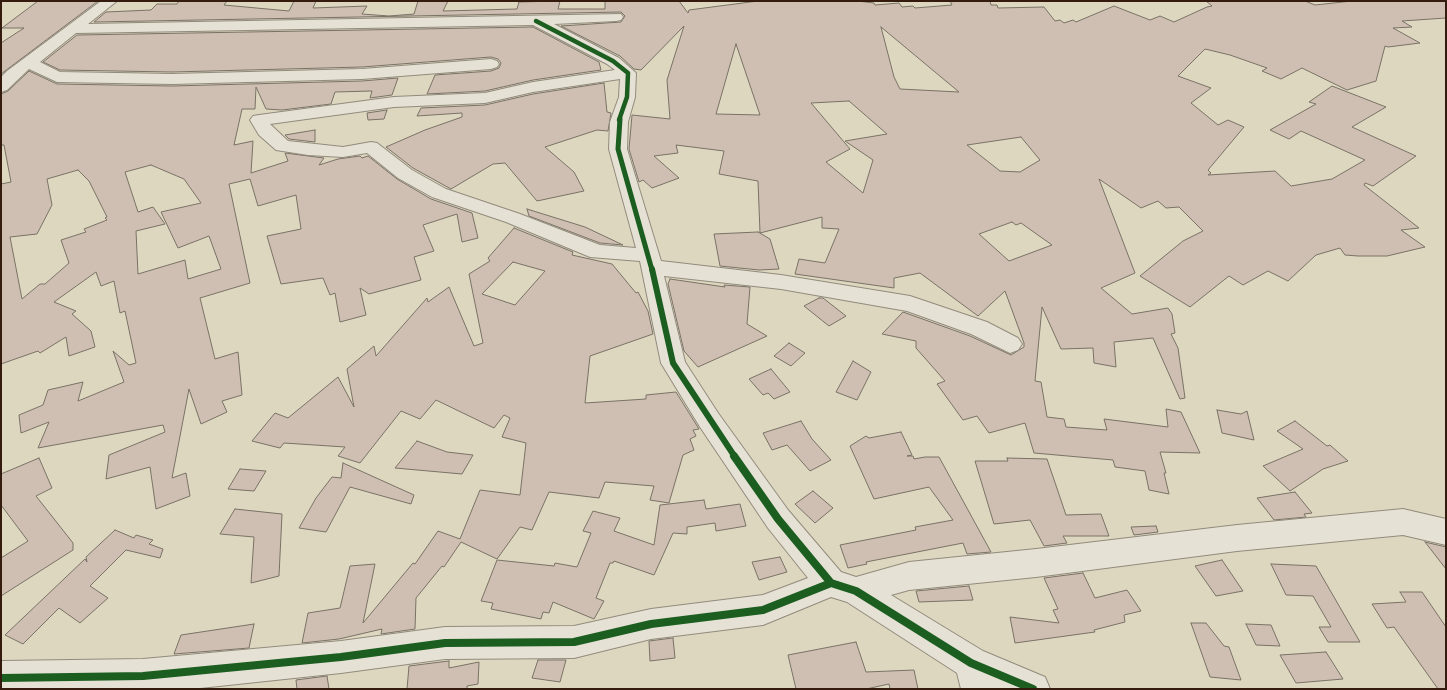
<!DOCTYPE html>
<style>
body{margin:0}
#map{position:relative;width:1447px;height:690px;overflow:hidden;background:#ddd7c0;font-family:"Libre Caslon Text",serif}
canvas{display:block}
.frame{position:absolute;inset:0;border:2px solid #351b0e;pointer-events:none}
</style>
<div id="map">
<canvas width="1447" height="690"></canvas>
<div class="frame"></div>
</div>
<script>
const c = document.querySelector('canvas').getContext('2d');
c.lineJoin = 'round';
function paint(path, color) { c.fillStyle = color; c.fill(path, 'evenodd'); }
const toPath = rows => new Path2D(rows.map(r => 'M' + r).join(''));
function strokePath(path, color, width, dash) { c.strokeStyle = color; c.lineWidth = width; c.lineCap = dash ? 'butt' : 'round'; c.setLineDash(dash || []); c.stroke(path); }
const building = toPath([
 [38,1,98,1,1,74,1,43,24,28,2,28,38,1],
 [179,1,227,1,224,5,289,11,294,1,316,1,313,8,367,6,362,14,389,16,414,14,418,1,448,1,443,11,517,9,519,2,560,1,558,9,605,9,605,1,679,1,688,13,689,10,758,1,857,1,874,3,875,5,899,3,902,7,913,6,915,8,952,5,950,1,990,1,991,5,997,5,998,8,1044,7,1055,21,1060,20,1064,23,1073,20,1076,22,1114,6,1150,20,1160,16,1174,22,1207,7,1212,6,1206,1,1305,1,1315,5,1352,1,1446,1,1446,18,1402,21,1412,27,1393,28,1420,43,1388,47,1385,46,1376,81,1347,90,1302,68,1281,79,1262,71,1267,68,1230,55,1205,49,1178,76,1211,88,1191,103,1218,125,1228,120,1244,127,1208,170,1211,173,1208,175,1275,171,1291,186,1332,179,1365,160,1301,131,1289,139,1270,130,1316,104,1309,102,1332,86,1386,107,1352,127,1416,156,1373,186,1365,183,1364,185,1419,228,1401,230,1425,247,1387,256,1358,256,1345,255,1340,248,1316,255,1288,281,1268,271,1243,285,1229,276,1190,307,1140,276,1183,241,1203,231,1179,207,1166,208,1158,201,1141,208,1099,179,1135,273,1101,288,1132,314,1168,308,1172,314,1175,333,1171,334,1178,348,1185,398,1180,399,1153,338,1114,342,1116,367,1094,363,1093,348,1061,349,1042,307,1035,381,1041,382,1047,417,1064,419,1066,427,1107,430,1104,419,1168,427,1166,409,1181,412,1200,453,1160,452,1166,473,1164,473,1169,494,1149,490,1145,471,1115,467,1113,460,1034,453,1025,423,989,433,977,416,963,420,937,384,945,381,916,348,916,341,882,334,903,312,970,336,1011,355,1024,347,1024,343,1005,291,978,316,920,273,894,278,894,288,795,274,799,259,825,263,839,229,822,228,822,217,760,233,758,181,719,174,724,151,676,145,678,153,654,156,679,178,652,188,643,180,639,182,629,149,632,115,670,119,667,80,684,26,641,70,634,69,620,56,561,26,621,22,625,16,621,12,94,22,106,12,151,10,157,4,177,4,179,1],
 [881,27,959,92,900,89,894,77,881,27],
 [736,44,760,115,716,114,736,44],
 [849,101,887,134,845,141,873,160,863,193,826,162,850,149,811,103,849,101],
 [1021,137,1040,160,1020,172,1000,171,967,145,1021,137],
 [1012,222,1016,225,1021,223,1052,245,1009,261,979,234,1012,222],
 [533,27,599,62,601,70,533,80,485,91,427,94,435,75,491,71,499,68,501,63,498,59,491,57,362,67,172,72,60,70,43,62,77,35,533,27],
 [29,71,57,84,172,86,362,81,398,78,392,95,370,98,372,91,335,92,331,104,282,110,266,109,256,87,255,109,242,109,234,145,253,141,251,173,288,161,285,153,324,158,319,165,338,159,360,156,362,158,368,156,397,179,431,199,472,213,478,238,462,242,457,214,423,225,434,251,414,257,421,280,369,294,360,288,366,315,340,322,335,293,330,295,323,278,281,284,267,236,301,229,296,195,258,206,250,179,229,184,250,283,200,298,215,359,238,352,242,395,222,401,227,412,201,424,189,389,172,478,186,473,190,496,156,509,150,467,106,479,109,455,165,432,163,425,38,448,49,422,21,433,19,415,43,405,48,390,83,382,78,401,124,382,113,351,129,365,136,363,125,311,120,313,114,281,101,286,96,272,54,302,76,311,72,314,91,331,95,347,69,356,66,337,40,353,38,351,1,364,1,184,11,182,4,145,1,145,1,94,8,91,29,71],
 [151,165,184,179,201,203,161,212,178,248,209,236,221,269,188,279,185,260,138,274,136,231,165,224,153,207,138,212,125,172,151,165],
 [78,170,89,181,107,217,105,218,107,220,84,229,86,232,61,240,69,263,45,284,40,284,22,299,10,237,37,234,52,205,47,179,78,170],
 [604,83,607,112,611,113,608,131,597,130,545,147,574,172,584,191,537,201,505,163,493,164,451,189,413,168,386,147,425,130,462,117,462,113,417,116,421,108,485,105,533,94,604,83],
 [387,110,384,119,368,120,367,113,387,110],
 [315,130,315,142,289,139,285,135,315,130],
 [527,209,585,227,623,245,600,243,529,216,527,209],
 [514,228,573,252,572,255,612,264,636,293,638,292,648,311,653,334,590,356,585,403,646,399,646,395,676,392,699,429,693,430,696,436,690,439,694,450,683,455,669,503,650,500,654,486,605,482,599,498,549,492,532,530,520,527,497,559,461,542,444,567,442,566,416,598,415,629,381,634,382,629,339,639,302,643,308,613,340,608,350,566,375,564,363,623,413,563,415,564,438,531,460,539,480,490,520,495,526,443,502,437,510,418,504,415,494,428,436,400,420,419,401,411,360,463,338,456,345,447,284,443,280,448,252,441,275,413,288,418,338,377,354,407,347,369,374,346,376,356,427,298,428,302,449,287,474,346,483,343,469,274,490,261,488,258,514,228],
 [513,262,545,271,515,305,482,294,513,262],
 [758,232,770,239,779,269,759,270,720,266,714,234,758,232],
 [670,279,725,287,724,285,750,287,747,324,767,336,698,367,684,351,668,284,670,279],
 [819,298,823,298,846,316,829,326,804,306,819,298],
 [789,343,805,353,791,366,774,356,789,343],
 [853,361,871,372,857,400,836,392,853,361],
 [771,369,790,392,774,399,768,393,763,395,749,379,771,369],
 [1217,410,1241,414,1247,411,1254,440,1222,433,1217,410],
 [801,421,812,439,831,460,810,471,787,445,772,450,763,433,801,421],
 [1295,421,1327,446,1330,445,1348,461,1323,469,1290,491,1263,466,1303,449,1277,431,1295,421],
 [901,432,912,455,907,456,913,456,914,459,925,457,939,457,991,552,967,554,963,543,866,562,867,564,848,568,840,545,916,530,915,527,953,520,929,487,874,499,850,446,866,436,869,438,901,432],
 [417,441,447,452,473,455,462,474,395,468,417,441],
 [39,458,52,488,36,496,73,543,73,550,1,596,1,558,28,541,1,505,1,474,39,458],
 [1007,458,1047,459,1066,515,1101,514,1109,536,1063,536,1067,543,1044,546,1030,520,994,524,975,461,1008,461,1007,458],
 [343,463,414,495,411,504,350,487,326,532,299,528,316,498,332,477,341,478,343,463],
 [240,469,266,471,254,491,228,489,240,469],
 [813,491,833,508,815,523,795,504,813,491],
 [1295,492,1312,513,1304,514,1306,517,1274,520,1257,498,1295,492],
 [704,500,706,509,740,504,746,526,716,531,715,523,687,527,687,534,673,533,654,575,614,561,613,563,610,563,596,598,604,601,594,619,553,602,549,613,543,612,541,619,491,609,493,603,481,601,497,560,554,566,555,563,577,567,591,533,583,531,593,511,620,518,614,531,654,545,660,505,704,500],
 [235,509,282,514,279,576,251,583,254,537,220,534,235,509],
 [1156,526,1158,532,1134,535,1131,527,1156,526],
 [115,530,134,538,136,535,153,540,149,544,163,549,160,558,126,550,90,586,108,598,80,623,59,608,23,644,5,635,85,559,87,562,86,557,115,530],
 [1425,542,1446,547,1446,569,1425,542],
 [780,557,787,572,759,580,752,562,780,557],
 [1222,560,1243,591,1216,596,1195,566,1222,560],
 [1271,564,1316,566,1360,642,1328,642,1319,627,1331,627,1313,596,1286,595,1271,564],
 [1083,573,1095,598,1127,590,1141,611,1124,615,1125,622,1094,630,1095,632,1015,643,1010,617,1059,623,1053,610,1058,609,1044,578,1083,573],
 [969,586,973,600,919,602,916,591,969,586],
 [1400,592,1422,592,1446,627,1446,689,1438,689,1394,627,1387,628,1372,604,1406,602,1400,592],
 [1191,623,1206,623,1224,646,1229,647,1241,680,1210,677,1191,623],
 [254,624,249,648,174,654,181,635,254,624],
 [1246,624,1271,625,1280,646,1256,645,1246,624],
 [673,638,675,658,650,661,649,641,673,638],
 [856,642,866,672,914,670,918,689,890,689,889,684,866,689,796,689,788,655,856,642],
 [1326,652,1343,679,1296,683,1280,655,1326,652],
 [538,660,566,660,560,682,532,678,538,660],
 [449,661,449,668,479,662,478,684,467,686,467,689,407,689,409,666,449,661],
 [327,676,329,689,297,689,296,680,327,676]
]);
const street = toPath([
 [101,1,117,1,88,24,621,14,623,17,621,20,616,21,554,24,619,58,636,73,635,97,628,122,627,149,661,261,781,275,910,296,987,322,1018,338,1022,344,1018,350,1010,353,971,334,907,311,781,289,664,276,685,362,718,413,788,510,841,572,856,577,909,562,1036,549,1237,525,1403,509,1446,519,1446,545,1403,535,1237,551,1036,577,909,590,891,595,983,651,1045,677,1050,689,961,689,957,673,847,602,831,597,763,625,651,639,574,658,445,659,341,673,191,689,1,689,1,661,143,659,341,641,445,627,574,626,651,609,763,595,808,578,768,528,700,427,661,363,640,261,590,257,506,222,432,197,398,178,367,153,343,157,308,155,276,150,259,135,250,120,253,116,259,115,394,97,485,93,533,82,615,70,607,64,533,25,76,33,40,62,60,72,172,74,362,69,491,59,497,61,499,64,497,67,491,69,362,79,172,84,57,82,29,69,7,90,1,92,1,77,7,71,101,1],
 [620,79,619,97,610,122,609,149,636,248,600,245,520,214,446,189,412,170,377,143,371,142,343,147,288,141,270,124,394,107,485,103,533,92,620,79]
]);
const cyclewayFar3 = toPath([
 [536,21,613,61,628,73,627,97,619,120]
]);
const cyclewayFar2 = toPath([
 [620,119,618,149,652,270]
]);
const cyclewayFar1 = toPath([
 [652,269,673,363,735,457]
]);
const cycleway = toPath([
 [734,456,778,519,831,583,856,591,971,663,1033,689],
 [1,678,143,676,341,657,445,643,574,642,651,624,763,610,831,583]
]);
paint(building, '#cfbfb2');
strokePath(building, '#797265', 1);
strokePath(street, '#928b7c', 2);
paint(street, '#e5e1d5');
strokePath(cyclewayFar3, '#1b5e20', 4.5);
strokePath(cyclewayFar2, '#1b5e20', 5);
strokePath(cyclewayFar1, '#1b5e20', 6);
strokePath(cycleway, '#1b5e20', 8);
</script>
